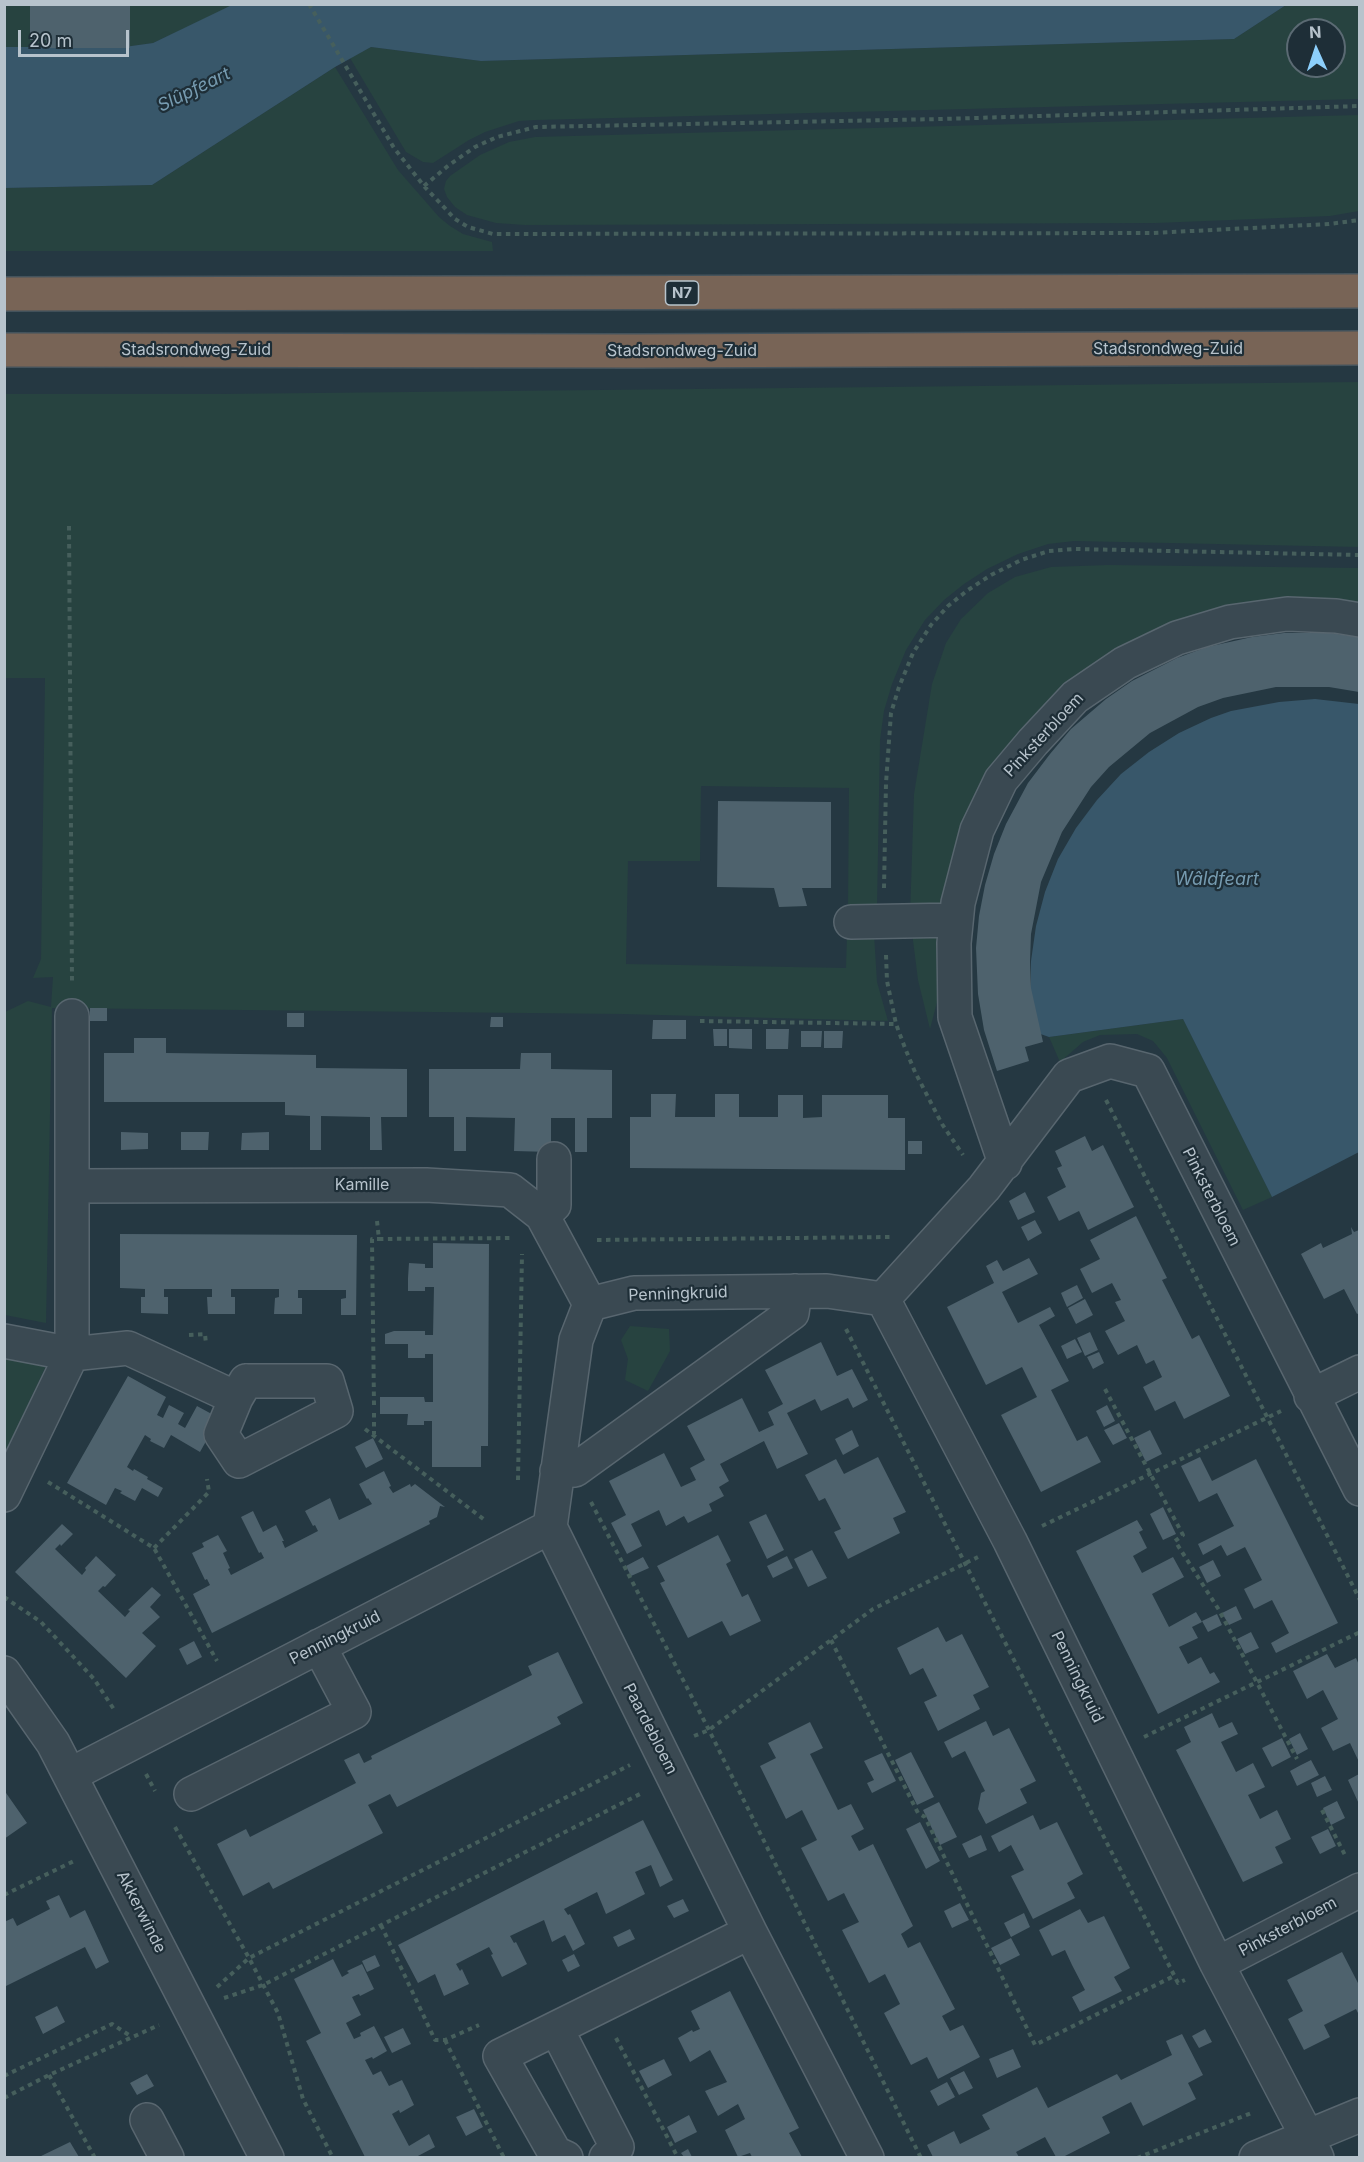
<!DOCTYPE html>
<meta charset="utf-8">
<style>
body{margin:0}
#map{position:relative;width:1364px;height:2162px;overflow:hidden;background:#253842;font-family:Inter,sans-serif}
canvas{display:block}
.frame{position:absolute;inset:0;border:6px solid #b7c3cc;pointer-events:none}
.north{position:absolute;left:1286px;top:18px;width:60px;height:60px;box-sizing:border-box;background:#1e2e37;border:2px solid #5b6a73;border-radius:50%;rotate:357deg;font-size:16px;font-weight:700;line-height:24px;text-align:center;color:#b7c3cc}
.north::after{content:'';display:block;margin:auto;width:21px;height:27px;background:#8ccffb;clip-path:polygon(50% 0,100% 100%,50% 72%,0 100%)}
.scale{position:absolute;left:18px;top:30px;width:111px;height:27px;box-sizing:border-box;border:3px solid #b7c3cc;border-top:0;padding-left:8px;font-size:18px;line-height:21px;white-space:nowrap;color:#b7c3cc;-webkit-text-stroke:4px #1e2e37;paint-order:stroke}
</style>
<div id="map">
<canvas width="1364" height="2162"></canvas>
<div class="frame"></div>
<div class="north">N</div>
<div class="scale">20 m</div>
</div>
<script>
const c = document.querySelector('canvas').getContext('2d');
c.lineJoin = 'round';
function paint(path, color) { c.fillStyle = color; c.fill(path, 'evenodd'); }
const toPath = rows => new Path2D(rows.map(r => 'M' + r).join(''));
function strokePath(path, color, width, dash) { c.strokeStyle = color; c.lineWidth = width; c.lineCap = dash ? 'butt' : 'round'; c.setLineDash(dash || []); c.stroke(path); }
function write(font, color, halo, rows, align = 'center') {
  c.font = font + ' Inter,sans-serif'; c.lineWidth = 4.5; c.setLineDash([]); c.textBaseline = 'middle'; c.strokeStyle = halo; c.fillStyle = color; for (const [text, x, y, turn = 0] of rows) {
    c.save(); c.translate(x, y); c.rotate((+turn || 0) * Math.PI / 180); c.textAlign = isNaN(turn) ? turn : align; if (halo) c.strokeText(text, 0, 0); c.fillText(text, 0, 0); c.restore();
  }
}
const green = toPath([
 [5,5,234,5,153,43,124,47,5,47],
 [1286,5,1359,5,1359,99,536,120,519,121,485,132,469,140,433,163,423,162,406,152,350,58,371,47,481,61,1234,39],
 [1298,30,1334,30,1334,66,1298,66],
 [335,67,398,170,439,217,450,226,463,234,492,242,493,251,5,251,4,188,152,185],
 [1359,115,1359,211,1330,216,1156,223,525,225,496,223,467,215,455,207,447,197,444,189,446,181,450,176,480,155,509,142,535,137],
 [1359,382,1359,547,1074,541,1048,544,1018,554,987,569,964,584,944,600,925,620,906,650,892,684,884,711,880,740,877,908,848,908,849,788,701,786,700,861,628,861,626,964,846,968,847,934,874,934,877,982,888,1021,622,1014,52,1008,46,1323,5,1315,5,1012,28,1001,51,1007,53,977,33,978,41,959,45,678,5,678,5,394,220,394],
 [1108,565,1359,568,1359,609,1269,608,1057,705,944,908,937,955,937,1002,930,1029,918,980,910,917,914,794,932,684,946,643,961,619,988,593,1015,577,1051,567],
 [1183,1019,1272,1197,1243,1210,1167,1058,1153,1041,1137,1034,1100,1035,1083,1042,1060,1062,1049,1037],
 [630,1326,669,1329,670,1351,648,1391,625,1380,628,1359,621,1340],
 [5,1358,46,1366,5,1453]
]);
const water = toPath([
 [234,4,1286,5,1234,39,481,61,371,47,335,67,152,185,5,188,4,47,124,47,153,43],
 [1315,699,1359,704,1359,1152,1272,1197,1183,1019,1049,1037,1035,1032,1031,997,1031,961,1036,926,1045,892,1058,859,1076,828,1097,800,1121,774,1149,752,1179,733,1211,718,1231,711,1279,702]
]);
const building = toPath([
 [30,4,130,4,130,48,46,48,46,40,30,40],
 [1284,633,1330,633,1359,637,1359,692,1329,687,1276,687,1223,698,1198,707,1150,733,1109,767,1091,787,1062,832,1041,882,1031,934,1030,961,1031,988,1043,1042,1025,1047,1029,1061,997,1071,984,1030,978,994,976,948,979,916,985,885,994,854,1006,824,1028,783,1050,754,1071,729,1106,699,1132,681,1177,658,1207,647,1252,637],
 [718,801,831,802,831,888,802,888,807,906,779,907,774,888,717,887],
 [90,1008,107,1008,107,1021,90,1021],
 [287,1013,304,1013,304,1027,287,1027],
 [491,1017,503,1017,503,1027,490,1027],
 [653,1020,686,1020,686,1039,652,1039],
 [713,1029,727,1029,727,1046,714,1046],
 [729,1029,752,1029,752,1049,729,1048],
 [766,1029,789,1029,788,1049,766,1049],
 [801,1031,822,1031,821,1047,801,1047],
 [824,1031,843,1031,842,1048,824,1048],
 [134,1038,166,1038,166,1053,316,1055,316,1068,407,1069,407,1117,381,1117,382,1150,370,1150,370,1117,321,1116,321,1150,310,1150,310,1116,285,1115,285,1102,104,1102,104,1053,134,1053],
 [521,1053,551,1053,551,1069,612,1070,612,1118,587,1118,587,1152,575,1152,575,1118,551,1118,551,1152,514,1151,515,1118,466,1117,466,1151,454,1151,454,1117,429,1117,429,1069,520,1069],
 [651,1094,676,1094,675,1117,715,1117,715,1094,739,1094,739,1117,778,1117,778,1095,803,1095,803,1118,822,1117,822,1095,888,1095,888,1118,905,1118,905,1170,630,1168,630,1117,651,1117],
 [121,1132,148,1133,148,1149,121,1150],
 [181,1132,209,1132,208,1150,181,1150],
 [269,1132,269,1150,241,1150,242,1133],
 [1085,1136,1092,1151,1103,1145,1134,1207,1088,1230,1079,1211,1059,1221,1047,1197,1066,1187,1057,1168,1062,1166,1055,1151],
 [908,1141,922,1141,922,1154,908,1154],
 [1025,1192,1035,1212,1018,1220,1009,1201],
 [1136,1216,1167,1278,1162,1280,1192,1339,1199,1335,1230,1396,1184,1419,1175,1401,1155,1411,1143,1387,1162,1377,1154,1360,1146,1364,1137,1345,1118,1355,1105,1331,1125,1321,1115,1302,1121,1300,1112,1283,1092,1293,1080,1269,1100,1259,1090,1240],
 [1035,1220,1042,1233,1028,1241,1021,1227],
 [1351,1227,1354,1232,1359,1230,1359,1313,1357,1314,1344,1289,1324,1299,1301,1254,1321,1243,1323,1248,1352,1234],
 [120,1234,357,1235,356,1315,341,1315,341,1299,346,1298,346,1290,298,1290,298,1298,302,1298,302,1314,274,1314,275,1298,279,1297,279,1289,231,1289,231,1297,235,1297,235,1314,208,1314,207,1297,212,1297,212,1289,164,1289,164,1297,168,1297,168,1314,141,1313,141,1297,145,1297,145,1289,120,1288],
 [433,1243,489,1244,488,1446,481,1446,481,1467,432,1467,432,1421,424,1421,424,1425,407,1425,408,1414,380,1414,380,1397,424,1397,425,1402,433,1402,433,1354,425,1354,425,1358,408,1358,408,1344,385,1344,385,1334,394,1331,425,1331,425,1335,433,1335,434,1287,425,1287,425,1291,408,1291,408,1278,409,1263,425,1264,425,1268,433,1268],
 [1029,1258,1038,1274,1002,1292,1018,1323,1050,1307,1055,1316,1039,1325,1069,1381,1051,1390,1077,1441,1087,1436,1101,1462,1041,1492,1001,1415,1037,1397,1022,1367,986,1385,947,1307,994,1283,986,1266,997,1260,1003,1271],
 [1077,1285,1083,1298,1067,1307,1061,1293],
 [1085,1299,1093,1315,1076,1324,1068,1308],
 [1090,1332,1098,1350,1085,1356,1077,1338],
 [1075,1339,1082,1352,1067,1359,1061,1346],
 [821,1342,837,1376,852,1369,868,1400,853,1408,848,1398,821,1411,815,1399,787,1413,808,1454,777,1469,764,1441,720,1464,729,1481,719,1487,724,1496,709,1504,712,1511,688,1523,684,1516,666,1526,659,1510,631,1524,642,1546,627,1554,611,1523,626,1515,609,1481,664,1453,681,1487,696,1480,690,1468,705,1460,687,1426,742,1398,759,1432,774,1425,768,1412,783,1404,765,1370],
 [1099,1352,1104,1363,1093,1369,1087,1357],
 [128,1376,166,1397,157,1415,163,1418,169,1405,184,1413,178,1424,185,1428,197,1406,219,1418,200,1452,171,1435,164,1448,150,1441,151,1439,145,1435,127,1467,133,1471,134,1469,148,1477,147,1479,163,1488,158,1497,142,1488,135,1501,120,1493,122,1491,115,1488,106,1505,67,1483],
 [1107,1405,1115,1421,1104,1427,1096,1411],
 [1119,1423,1127,1438,1113,1445,1104,1430],
 [852,1430,859,1446,843,1455,835,1439],
 [1150,1430,1162,1454,1146,1462,1134,1438],
 [373,1438,383,1459,366,1468,355,1447],
 [878,1457,906,1512,893,1518,900,1533,848,1559,834,1532,841,1529,825,1498,819,1501,805,1475,836,1459,844,1474],
 [1200,1457,1212,1481,1256,1459,1338,1623,1276,1653,1271,1643,1289,1633,1272,1600,1254,1609,1244,1589,1262,1580,1245,1547,1227,1556,1221,1545,1203,1555,1198,1544,1234,1526,1217,1493,1199,1502,1181,1466],
 [384,1471,391,1486,389,1487,393,1493,410,1484,411,1487,415,1484,445,1507,440,1506,437,1517,429,1521,430,1524,212,1633,193,1594,210,1585,207,1579,205,1580,192,1553,204,1547,202,1543,218,1535,227,1551,223,1553,230,1568,228,1569,231,1575,264,1558,261,1552,259,1553,241,1517,253,1511,263,1532,276,1525,284,1541,282,1541,285,1548,318,1531,315,1525,313,1526,305,1511,330,1498,339,1520,372,1504,368,1498,367,1499,359,1484],
 [1163,1507,1176,1534,1163,1540,1150,1514],
 [766,1514,784,1550,767,1559,749,1522],
 [1137,1520,1143,1530,1139,1532,1147,1548,1133,1556,1142,1573,1173,1557,1184,1577,1152,1594,1169,1627,1196,1612,1202,1622,1192,1627,1198,1638,1179,1647,1188,1664,1201,1657,1210,1674,1214,1672,1220,1682,1158,1714,1076,1551],
 [62,1524,73,1534,61,1546,60,1544,55,1549,82,1575,86,1570,85,1568,96,1556,116,1575,105,1587,103,1586,98,1591,125,1617,130,1611,128,1610,152,1587,161,1595,150,1607,160,1617,142,1633,156,1646,126,1678,15,1572],
 [718,1535,731,1561,726,1564,742,1597,748,1594,761,1621,730,1636,722,1621,688,1638,660,1583,665,1581,657,1566],
 [812,1550,827,1578,808,1587,794,1559],
 [787,1556,793,1568,773,1578,767,1566],
 [643,1557,649,1568,631,1576,626,1566],
 [1213,1560,1221,1576,1207,1583,1199,1567],
 [1236,1606,1242,1619,1229,1625,1222,1613],
 [1217,1614,1222,1625,1208,1632,1202,1621],
 [938,1627,946,1642,962,1634,989,1687,973,1695,980,1709,938,1731,924,1702,937,1696,923,1668,910,1675,897,1648],
 [1251,1632,1259,1648,1245,1654,1237,1639],
 [194,1641,202,1657,187,1665,179,1649],
 [558,1652,583,1703,557,1717,561,1724,397,1807,390,1794,368,1805,383,1833,273,1889,269,1882,243,1896,217,1844,246,1829,250,1837,356,1783,344,1760,359,1753,364,1763,372,1759,371,1756,532,1675,528,1666],
 [1327,1654,1335,1668,1356,1658,1359,1665,1359,1762,1350,1743,1333,1751,1321,1728,1338,1719,1323,1690,1307,1699,1293,1671],
 [1212,1713,1219,1728,1232,1722,1238,1734,1221,1742,1236,1772,1253,1763,1265,1787,1248,1795,1260,1819,1277,1810,1291,1839,1275,1847,1283,1863,1243,1882,1176,1750,1191,1742,1184,1727],
 [986,1721,993,1736,1009,1728,1036,1781,1020,1789,1027,1803,986,1824,978,1809,981,1793,985,1791,965,1751,952,1758,944,1742],
 [810,1722,823,1748,810,1754,838,1810,851,1804,864,1829,851,1836,859,1851,873,1844,913,1926,901,1934,908,1948,920,1942,955,2009,942,2016,950,2031,963,2025,980,2057,938,2079,927,2057,911,2065,884,2013,900,2004,885,1974,869,1983,842,1930,859,1922,851,1907,844,1893,828,1901,801,1848,817,1840,802,1810,786,1819,760,1766,776,1758,768,1743],
 [1300,1733,1308,1749,1297,1755,1289,1739],
 [1282,1738,1291,1757,1272,1767,1262,1748],
 [911,1752,934,1797,917,1805,895,1760],
 [882,1753,896,1781,872,1793,867,1783,874,1780,864,1761],
 [1311,1760,1319,1775,1297,1786,1290,1771,1301,1765,1305,1773,1301,1765],
 [1359,1774,1359,1804,1348,1780],
 [1325,1776,1332,1790,1317,1797,1311,1783],
 [4,1790,27,1823,4,1839],
 [1337,1801,1345,1818,1331,1825,1323,1808],
 [939,1802,957,1837,940,1845,923,1810],
 [1033,1815,1040,1830,1057,1822,1083,1874,1067,1883,1075,1898,1033,1919,1011,1876,1024,1870,1011,1845,999,1852,991,1836],
 [643,1820,673,1880,660,1887,651,1865,635,1872,645,1894,618,1908,606,1914,597,1892,564,1909,568,1915,570,1914,585,1944,573,1951,565,1935,552,1942,544,1920,510,1936,514,1943,516,1942,527,1964,514,1971,502,1977,491,1955,493,1954,489,1947,456,1964,460,1971,462,1969,469,1984,444,1996,435,1974,418,1983,398,1945],
 [920,1822,940,1861,926,1869,906,1829],
 [1328,1829,1336,1846,1320,1854,1311,1837],
 [981,1835,987,1850,969,1858,962,1844],
 [59,1895,70,1918,85,1910,109,1962,96,1969,85,1947,4,1987,4,1922,13,1918,17,1926,50,1909,46,1901],
 [683,1899,689,1911,674,1918,667,1906],
 [960,1903,969,1920,952,1928,944,1911],
 [1080,1909,1088,1923,1104,1916,1130,1968,1114,1977,1122,1991,1080,2012,1072,1997,1085,1990,1072,1965,1065,1950,1052,1956,1039,1930],
 [1024,1913,1030,1927,1011,1937,1004,1923],
 [630,1929,635,1939,618,1947,613,1937],
 [1011,1938,1020,1955,1000,1965,991,1948],
 [1342,1952,1358,1983,1359,1983,1359,2015,1356,2009,1324,2025,1330,2037,1304,2050,1288,2019,1303,2011,1287,1980],
 [574,1954,580,1966,568,1972,562,1960],
 [375,1955,380,1966,367,1972,362,1961],
 [333,1959,342,1977,349,1973,347,1971,362,1964,374,1989,360,1996,359,1994,352,1997,361,2015,346,2023,354,2039,361,2036,360,2033,374,2026,387,2051,373,2059,372,2057,365,2060,373,2075,381,2071,389,2086,402,2080,408,2092,414,2105,400,2113,399,2110,392,2114,409,2146,429,2134,435,2147,416,2157,365,2157,306,2041,321,2033,294,1979],
 [730,1991,799,2128,789,2133,802,2157,752,2157,750,2153,738,2157,725,2130,745,2119,738,2104,718,2116,705,2091,727,2082,710,2050,690,2062,678,2038,692,2030,693,2032,700,2029,691,2011],
 [57,2006,65,2022,43,2034,35,2017],
 [403,2028,411,2044,392,2053,384,2037],
 [1205,2029,1212,2042,1199,2048,1192,2036],
 [1182,2034,1203,2075,1188,2083,1196,2099,1143,2126,1131,2102,1102,2117,1110,2133,1063,2157,1056,2157,1045,2137,1016,2152,1019,2157,933,2157,927,2145,954,2131,960,2144,990,2129,982,2115,1037,2087,1048,2108,1117,2074,1121,2080,1172,2055,1166,2041],
 [1013,2049,1021,2067,997,2078,989,2059],
 [664,2059,672,2075,648,2088,639,2071],
 [964,2071,973,2088,959,2095,950,2078],
 [147,2074,154,2086,137,2095,130,2083],
 [947,2082,955,2097,938,2106,930,2091],
 [474,2109,483,2127,466,2136,456,2117],
 [689,2115,697,2132,675,2143,667,2127],
 [70,2142,79,2157,39,2157],
 [688,2149,692,2157,684,2157,681,2153]
]);
const path = toPath([
 [309,4,394,148,424,186,455,219,468,227,493,234,1153,233,1329,224,1360,220],
 [424,186,449,165,475,147,497,137,536,127,943,119,1360,106],
 [69,526,72,982],
 [884,888,886,783,891,713,899,687,913,653,931,625,948,606,968,590,991,575,1021,560,1049,551,1075,549,1360,555],
 [886,955,887,981,896,1024,905,1048,915,1072,942,1124,963,1155],
 [700,1021,896,1024],
 [1106,1100,1360,1600],
 [377,1221,379,1239,513,1238],
 [597,1240,892,1237],
 [846,1329,1178,1983,1185,1980],
 [189,1335,205,1334,206,1344],
 [1105,1389,1183,1535,1175,1541,1219,1610,1297,1759],
 [374,1405,372,1239,379,1239],
 [374,1413,374,1434],
 [365,1429,486,1521],
 [518,1480,522,1254],
 [48,1482,154,1548,217,1661],
 [591,1502,709,1730,921,2158],
 [1042,1526,1281,1411],
 [154,1548,209,1492,207,1479],
 [4,1597,41,1622,94,1679,115,1711],
 [831,1640,918,1813,925,1817,1035,2045,1174,1976],
 [694,1736,709,1730,873,1609,978,1557],
 [1144,1737,1360,1632],
 [146,1774,155,1791],
 [1322,1810,1346,1857],
 [175,1827,249,1958,278,2013,303,2099,333,2158],
 [4,1895,74,1861],
 [381,1925,435,2040,445,2040,479,2025],
 [217,1987,249,1958,630,1765],
 [224,1998,263,1985,642,1793],
 [616,2038,678,2158],
 [445,2040,504,2158],
 [49,2075,95,2158],
 [4,2076,112,2024,132,2037],
 [4,2098,49,2075,159,2025],
 [1137,2158,1254,2112]
]);
const minor = toPath([
 [851,922,956,920],
 [1005,1163,955,1017,954,943,958,903,977,830,1001,780,1033,742,1075,697,1125,663,1177,638,1230,622,1287,614,1336,616,1360,620],
 [72,1186,426,1185,510,1190,542,1215,590,1304],
 [542,1215,554,1205,554,1159],
 [883,1299,984,1188,1069,1076,1110,1061,1148,1071,1360,1489],
 [4,1341,72,1354,128,1348,236,1398],
 [246,1381,327,1381,336,1411,239,1461,221,1434,236,1398,246,1381],
 [1311,1396,1360,1372],
 [557,1471,575,1470,792,1313,795,1291],
 [4,1495,72,1354,72,1016],
 [550,1527,750,1932,867,2158],
 [4,1673,53,1743,267,2158],
 [70,1775,550,1527,576,1340,590,1304,634,1293,827,1291,883,1299,1010,1541,1217,1964,1307,2136,1317,2158],
 [191,1794,354,1712,319,1646],
 [1217,1964,1360,1890],
 [557,2030,617,2147,606,2158],
 [147,2120,167,2158],
 [566,2158,555,2153,500,2056,750,1932],
 [1256,2158,1360,2115]
]);
const highway = toPath([
 [4,294,1360,291],
 [4,350,637,351,1360,348]
]);
const shields = [
 [682,293,33]
];
const shieldNames = [
 ["N7",682,293]
];
const streetNames = [
 ["Stadsrondweg-Zuid",1168,349],
 ["Stadsrondweg-Zuid",196,350],
 ["Stadsrondweg-Zuid",682,351],
 ["Pinksterbloem",1044,735,-47],
 ["Kamille",362,1185],
 ["Pinksterbloem",1211,1197,63],
 ["Penningkruid",678,1294,-2],
 ["Penningkruid",335,1638,-27],
 ["Penningkruid",1077,1677,64],
 ["Paardebloem",650,1729,63],
 ["Akkerwinde",141,1912,63],
 ["Pinksterbloem",1288,1927,-28]
];
const waterNames = [
 ["Slûpfeart",194,90,-26],
 ["Wâldfeart",1217,880]
];
paint(green, '#274340');
paint(water, '#38576a');
paint(building, '#4e626d');
strokePath(minor, '#58666f', 36);
strokePath(highway, '#44535c', 36);
strokePath(path, '#465f5c', 4, [4.5, 4.5]);
strokePath(minor, '#3a4952', 33);
strokePath(highway, '#786456', 33);
for (const [x, y, w] of shields) { const box = new Path2D(); box.roundRect(x - w / 2, y - 12, w, 24, 4.5); c.fillStyle = '#1e2e37'; c.fill(box); strokePath(box, '#b7c3cc', 1.5); }
write('bold 15px', '#b7c3cc', null, shieldNames);
write('16px', '#b7c3cc', '#1e2e37', streetNames);
write('italic 18px', '#769bb0', '#1e2e37', waterNames);
</script>
